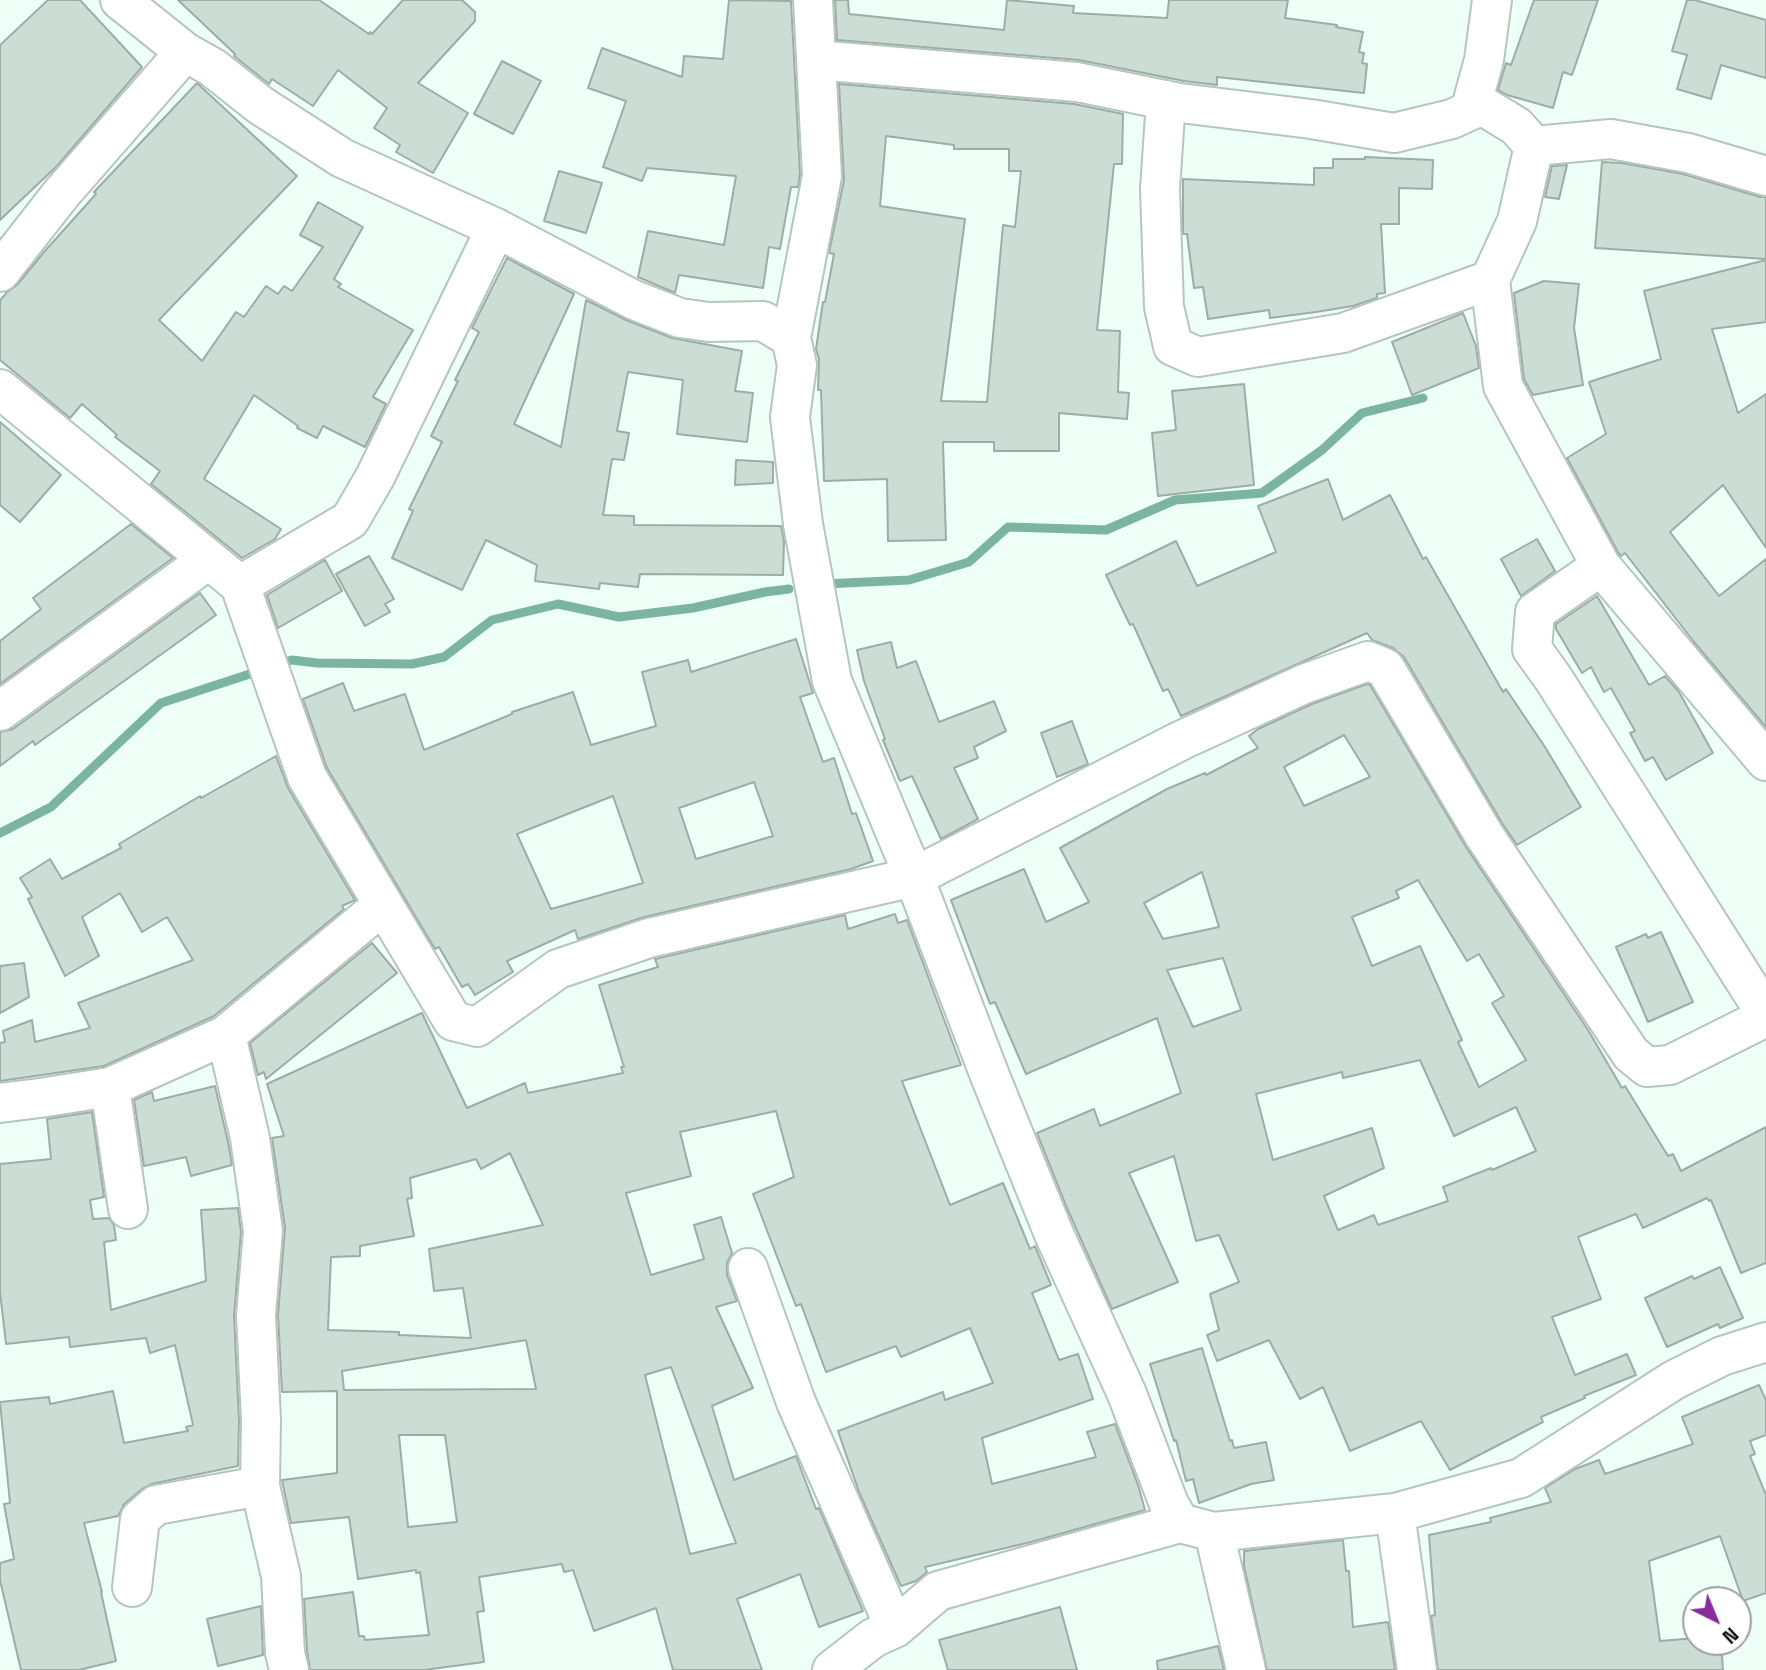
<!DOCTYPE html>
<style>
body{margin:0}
#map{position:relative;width:1766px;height:1670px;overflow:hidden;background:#edfff7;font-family:"Space Grotesk",sans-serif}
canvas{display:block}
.north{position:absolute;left:1682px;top:1586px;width:70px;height:70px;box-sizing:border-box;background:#fff;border:2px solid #9ea09f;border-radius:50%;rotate:137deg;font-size:19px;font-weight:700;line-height:28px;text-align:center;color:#0c1210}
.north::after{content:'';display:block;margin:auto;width:24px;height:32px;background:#862d9a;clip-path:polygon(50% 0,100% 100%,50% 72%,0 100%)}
</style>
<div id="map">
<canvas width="1766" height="1670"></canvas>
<div class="north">N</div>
</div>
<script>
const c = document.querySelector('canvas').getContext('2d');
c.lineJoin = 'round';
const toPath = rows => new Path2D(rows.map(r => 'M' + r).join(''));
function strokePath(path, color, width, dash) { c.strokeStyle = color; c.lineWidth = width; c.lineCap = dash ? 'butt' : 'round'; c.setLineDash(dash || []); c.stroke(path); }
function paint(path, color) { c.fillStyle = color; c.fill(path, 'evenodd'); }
const stream = toPath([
 [824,584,909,580,969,562,1008,527,1106,530,1175,500,1262,493,1322,450,1362,413,1423,398],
 [279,664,292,660,317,663,412,664,444,657,492,620,558,604,619,617,693,608,765,592,789,589],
 [0,833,51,807,161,703,262,670]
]);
const building = toPath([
 [48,0,80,0,142,67,57,166,0,220,0,45,48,0],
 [178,0,319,0,369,34,370,32,372,34,403,0,462,0,475,12,475,21,418,83,468,113,433,173,396,152,400,145,374,128,387,108,338,70,313,106,272,79,269,84,234,56,235,54,178,0],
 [729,0,791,1,800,174,798,187,791,187,780,249,769,247,763,288,679,275,675,293,638,277,648,231,724,245,736,176,647,168,642,181,603,167,626,101,588,88,602,48,682,77,684,56,723,59,729,0],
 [835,0,848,0,849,14,1004,30,1007,0,1074,6,1073,13,1167,18,1169,0,1288,0,1285,18,1337,25,1336,27,1363,32,1359,52,1364,53,1362,63,1367,64,1364,93,1217,77,1217,85,1184,81,1079,60,837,40,835,0],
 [1534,0,1598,0,1572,75,1563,72,1553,108,1507,95,1498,90,1506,63,1511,65,1534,0],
 [1687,0,1695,0,1766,20,1766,78,1721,65,1711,99,1677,89,1687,55,1672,51,1687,0],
 [502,61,541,81,513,134,474,114,502,61],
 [197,83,297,176,159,320,202,361,236,312,244,317,266,286,278,294,284,286,292,291,323,247,300,235,318,202,363,227,334,279,341,284,338,287,413,330,373,397,386,404,365,447,323,426,317,438,297,428,298,426,254,395,204,479,281,529,275,539,242,558,151,484,160,471,115,437,117,435,82,404,70,418,0,360,0,301,7,292,17,285,44,252,96,194,94,192,197,83],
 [839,84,1074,104,1123,114,1122,164,1114,164,1097,330,1120,331,1118,392,1129,393,1127,419,1059,413,1059,451,994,451,994,442,943,442,946,540,888,541,887,479,824,481,821,390,818,390,819,359,816,349,823,302,825,302,834,254,829,253,844,180,839,84],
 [886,136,954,145,954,149,1009,149,1009,171,1021,171,1015,227,1003,225,987,402,941,401,965,219,880,206,886,136],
 [1365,157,1433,160,1432,189,1399,188,1399,224,1381,224,1385,293,1377,294,1377,298,1353,306,1316,312,1270,318,1269,310,1208,319,1203,287,1194,288,1187,234,1183,234,1183,179,1314,185,1314,168,1333,168,1333,159,1365,159,1365,157],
 [1602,162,1622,163,1683,174,1760,197,1766,197,1766,259,1595,248,1602,162],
 [1567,165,1559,199,1545,197,1552,166,1567,165],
 [559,171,602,183,586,233,544,221,559,171],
 [507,258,574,294,514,424,561,447,586,300,626,320,672,338,742,351,735,391,753,393,747,442,677,434,683,380,628,372,617,431,629,433,624,460,612,459,603,515,634,516,634,525,781,526,784,541,783,575,640,574,638,587,600,583,599,589,535,581,537,565,486,540,462,590,392,558,413,511,409,509,442,442,431,436,458,381,455,380,479,332,472,328,507,258],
 [1766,260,1766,322,1712,329,1738,413,1766,394,1766,548,1723,485,1670,532,1719,596,1766,559,1766,727,1694,642,1625,553,1621,556,1619,554,1567,458,1606,434,1589,382,1661,359,1644,291,1766,260],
 [1544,281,1579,284,1574,328,1583,385,1533,395,1524,379,1514,293,1544,281],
 [1463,313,1476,346,1479,368,1412,395,1392,342,1463,313],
 [1244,384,1254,485,1158,496,1152,433,1176,430,1172,391,1244,384],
 [0,422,61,475,20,522,0,505,0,422],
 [736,460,773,462,773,483,735,485,736,460],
 [1328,479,1343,520,1390,495,1423,559,1426,557,1503,692,1506,689,1545,747,1581,807,1517,845,1502,823,1404,657,1393,648,1372,640,1367,633,1181,716,1168,689,1163,691,1133,624,1130,625,1106,575,1176,541,1197,586,1276,552,1258,506,1328,479],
 [131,524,173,558,0,684,0,641,41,609,33,598,131,524],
 [1537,539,1555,571,1521,596,1501,559,1537,539],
 [369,556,394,599,385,604,390,612,365,626,336,574,369,556],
 [325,560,342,591,278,628,267,595,325,560],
 [200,593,216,615,35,745,33,741,0,766,0,732,13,729,200,593],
 [1597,596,1649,685,1665,676,1679,692,1713,753,1666,780,1653,757,1645,761,1630,733,1635,731,1611,688,1604,692,1591,667,1582,673,1556,629,1556,624,1597,596],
 [796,639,813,693,800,697,823,762,834,758,852,814,856,813,873,861,851,869,644,917,578,939,575,930,507,961,513,972,475,995,468,984,462,987,439,947,435,949,327,768,303,699,343,683,354,711,405,694,424,750,512,714,512,712,573,692,591,745,656,726,642,672,688,660,691,672,796,639],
 [754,782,773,836,696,859,679,808,754,782],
 [613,796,643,883,551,909,517,834,613,796],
 [891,642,897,668,916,661,939,722,994,701,1006,731,974,747,978,758,954,768,978,819,941,839,912,776,900,781,883,740,885,739,864,681,857,650,891,642],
 [1367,684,1370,685,1466,847,1588,1030,1622,1088,1625,1086,1668,1156,1673,1154,1681,1171,1766,1127,1766,1263,1741,1273,1711,1200,1709,1201,1707,1198,1643,1228,1636,1214,1578,1237,1601,1299,1552,1317,1575,1375,1627,1354,1636,1375,1584,1396,1585,1398,1541,1417,1543,1422,1450,1470,1421,1421,1350,1451,1323,1387,1300,1399,1269,1340,1217,1361,1207,1335,1219,1330,1210,1294,1239,1282,1219,1235,1196,1241,1174,1156,1129,1173,1178,1282,1112,1309,1067,1208,1037,1133,1094,1109,1100,1126,1181,1093,1157,1018,1026,1074,995,1002,990,1004,951,900,1024,869,1046,922,1089,902,1060,848,1167,789,1205,773,1206,775,1258,748,1249,736,1258,729,1312,704,1367,684],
 [1344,735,1370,777,1304,806,1284,767,1344,735],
 [1202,872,1219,927,1163,939,1144,903,1202,872],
 [1418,880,1467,961,1479,954,1504,996,1492,1003,1526,1060,1479,1087,1458,1042,1462,1040,1420,946,1372,966,1352,917,1399,898,1396,891,1418,880],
 [1223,958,1241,1010,1193,1027,1167,970,1223,958],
 [1420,1060,1454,1136,1516,1107,1536,1151,1492,1170,1491,1168,1443,1187,1448,1201,1378,1225,1374,1215,1338,1230,1324,1196,1384,1168,1372,1128,1273,1160,1256,1094,1342,1072,1343,1078,1420,1060],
 [1072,721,1088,764,1057,777,1041,733,1072,721],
 [276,756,288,788,355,900,342,906,344,909,214,1016,104,1066,0,1081,0,1043,5,1042,3,1031,32,1020,35,1042,90,1028,78,1003,193,960,167,917,142,932,120,893,82,917,99,956,65,976,28,899,32,897,20,878,50,859,62,879,121,848,119,844,200,796,201,798,276,756],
 [895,914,898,923,907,920,961,1065,902,1081,950,1205,1003,1183,1030,1249,1035,1246,1051,1285,1032,1293,1059,1360,1078,1354,1093,1399,982,1438,992,1484,1096,1457,1087,1432,1115,1424,1138,1485,1145,1510,1031,1542,925,1567,927,1572,916,1581,901,1586,859,1492,838,1431,943,1392,945,1400,993,1383,970,1328,901,1357,896,1346,826,1372,801,1304,796,1306,753,1194,794,1177,776,1111,680,1132,691,1176,626,1193,651,1275,704,1259,694,1225,721,1217,732,1253,727,1263,727,1275,737,1301,716,1307,753,1388,712,1406,734,1480,796,1456,816,1509,819,1508,863,1611,819,1627,800,1574,737,1599,762,1670,673,1670,656,1608,594,1631,573,1570,564,1572,562,1564,479,1577,484,1611,477,1612,484,1662,424,1670,310,1670,307,1650,304,1599,353,1592,359,1636,364,1636,365,1640,429,1635,420,1572,416,1573,416,1570,358,1579,349,1517,291,1523,282,1480,337,1473,337,1391,282,1392,278,1315,285,1228,272,1138,284,1136,267,1084,422,1013,467,1108,525,1083,528,1093,623,1073,621,1067,624,1067,599,985,658,967,655,959,845,915,848,929,895,914],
 [510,1153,543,1225,429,1249,434,1291,463,1288,471,1338,399,1335,399,1332,328,1330,331,1257,360,1256,360,1246,414,1236,407,1199,412,1198,410,1178,476,1159,481,1169,510,1153],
 [526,1340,536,1389,344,1390,342,1371,526,1340],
 [671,1367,722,1507,736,1543,690,1554,645,1375,671,1367],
 [399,1435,445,1435,457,1522,408,1527,399,1435],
 [1661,932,1693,1002,1648,1022,1616,947,1646,934,1648,938,1661,932],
 [372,943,397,973,266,1079,264,1072,258,1075,250,1043,372,943],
 [24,963,29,997,0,1013,0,966,24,963],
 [215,1086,228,1142,232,1165,191,1176,186,1157,144,1166,134,1100,152,1092,154,1101,215,1086],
 [92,1112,104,1197,90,1200,93,1219,109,1218,114,1225,116,1240,104,1242,111,1310,206,1281,201,1210,238,1208,241,1232,234,1316,239,1420,238,1466,151,1484,142,1489,123,1505,123,1507,118,1516,84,1523,102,1592,101,1592,116,1661,79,1670,21,1670,0,1580,0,1563,14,1559,4,1504,10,1503,0,1402,49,1397,50,1404,113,1391,124,1443,188,1431,186,1427,193,1425,175,1345,150,1353,146,1338,70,1347,69,1337,6,1344,0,1292,0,1164,51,1159,47,1119,92,1112],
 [1720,1267,1743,1318,1720,1328,1718,1324,1667,1347,1645,1298,1692,1276,1694,1279,1720,1267],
 [1202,1348,1230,1441,1232,1440,1234,1448,1266,1442,1274,1480,1251,1484,1199,1503,1193,1479,1186,1481,1176,1440,1174,1441,1150,1364,1202,1348],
 [1759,1385,1766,1400,1766,1435,1750,1441,1755,1454,1750,1456,1766,1495,1766,1593,1743,1601,1720,1536,1649,1561,1660,1641,1696,1638,1696,1642,1721,1642,1723,1670,1438,1670,1431,1616,1435,1615,1429,1535,1491,1522,1490,1518,1551,1502,1545,1488,1575,1469,1599,1460,1605,1474,1693,1444,1682,1417,1759,1385],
 [1343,1540,1346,1571,1349,1571,1353,1627,1388,1622,1395,1670,1267,1670,1244,1566,1244,1551,1343,1540],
 [261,1606,263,1655,218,1666,207,1619,261,1606],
 [1060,1607,1077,1670,948,1670,939,1640,1060,1607],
 [1218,1646,1224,1670,1158,1670,1157,1661,1218,1646]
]);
const minor = toPath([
 [120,0,185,52,212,67,260,105,342,158,496,228,634,300,680,318,709,322,763,321,791,338],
 [813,0,822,176,791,338,797,365,790,417,803,524,832,681,914,877,990,1076,1054,1234,1127,1394,1169,1504,1180,1523,1214,1532,1395,1513,1521,1478,1674,1380,1722,1356,1766,1342],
 [1492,0,1484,60,1473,100,1516,126,1534,146],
 [816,60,1077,82,1180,103,1311,119,1394,133,1452,119,1480,106],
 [1166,100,1160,189,1164,307,1173,346,1198,357,1343,333,1490,280],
 [1534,146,1517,221,1490,280,1503,386,1601,566,1766,761],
 [1534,146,1611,139,1688,153,1766,176],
 [0,272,61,194,185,52],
 [0,389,240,585,307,777,453,1021,477,1027,558,969,649,938,914,877,1182,740,1304,684,1368,661,1385,668,1484,835,1631,1054,1647,1067,1670,1065,1766,1017],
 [1601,566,1535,612,1532,649,1553,678,1766,1014],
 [240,585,350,520,375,477,496,228],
 [0,711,208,560],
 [226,1035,250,1138,263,1231,256,1315,261,1420,260,1486,281,1576,285,1653,289,1670],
 [110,1087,128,1209],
 [0,1103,40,1098,110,1087,226,1035,383,905],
 [748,1268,796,1402,895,1628],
 [1395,1513,1417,1670],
 [1214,1532,1246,1670],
 [132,1587,140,1519,156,1505,260,1486],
 [832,1670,873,1638,895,1628,938,1591,1180,1523]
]);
strokePath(stream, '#7cb59f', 9);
paint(building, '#cbddd5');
strokePath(building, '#9dada6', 2);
strokePath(minor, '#b5c6be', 42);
strokePath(minor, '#fff', 38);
</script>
